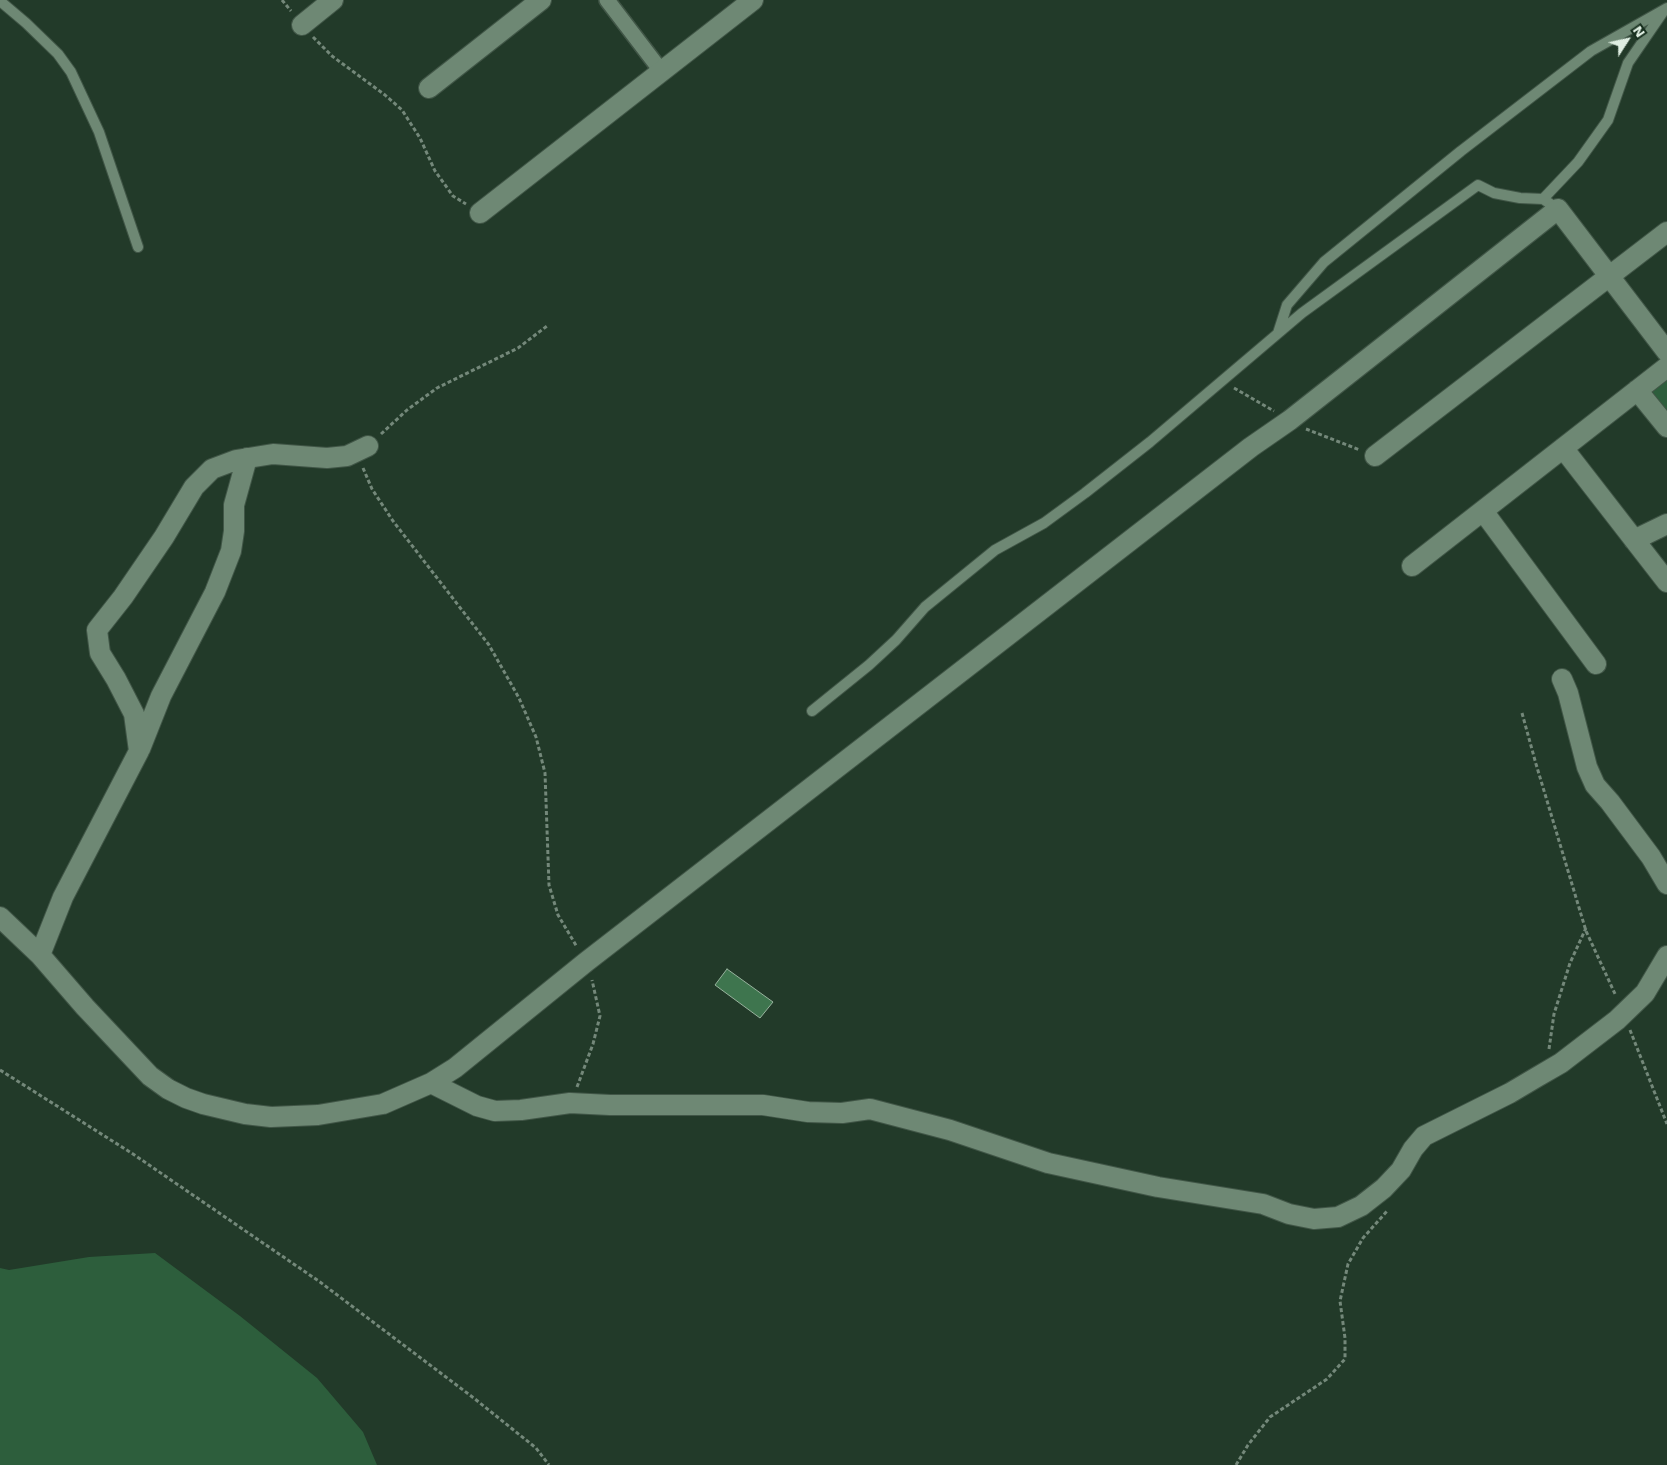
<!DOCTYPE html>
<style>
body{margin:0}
#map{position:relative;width:1667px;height:1465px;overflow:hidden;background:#223a29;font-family:"Work Sans",sans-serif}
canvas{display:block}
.north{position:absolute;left:1602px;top:15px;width:50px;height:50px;-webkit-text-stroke:4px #18301f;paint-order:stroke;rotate:55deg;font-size:14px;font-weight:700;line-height:20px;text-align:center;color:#dfeee2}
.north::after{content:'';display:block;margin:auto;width:18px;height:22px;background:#dfeee2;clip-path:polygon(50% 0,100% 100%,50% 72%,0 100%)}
</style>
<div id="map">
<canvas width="1667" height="1465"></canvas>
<div class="north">N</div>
</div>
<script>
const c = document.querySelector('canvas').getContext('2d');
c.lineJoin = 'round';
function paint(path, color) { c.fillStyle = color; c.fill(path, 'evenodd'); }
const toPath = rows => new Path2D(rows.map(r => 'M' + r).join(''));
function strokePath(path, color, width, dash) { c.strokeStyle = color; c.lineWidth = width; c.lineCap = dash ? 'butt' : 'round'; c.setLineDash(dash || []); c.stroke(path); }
const green = toPath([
 [1667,379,1667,412,1651,392],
 [155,1253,240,1316,317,1378,363,1432,377,1465,0,1465,0,1268,9,1270,89,1257]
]);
const building = toPath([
 [727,969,773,1002,760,1018,715,985,727,969]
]);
const path = toPath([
 [282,0,291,11],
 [313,37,332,56,385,95,402,110,420,138,435,171,453,196,466,204],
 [1234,388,1274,411],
 [1306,429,1360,450],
 [381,434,407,410,437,388,518,348,547,326],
 [363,468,372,489,393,521,489,645,519,698,536,737,545,773,549,885,558,915,577,947],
 [1522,713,1536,764,1586,931,1616,996],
 [1630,1030,1667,1124],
 [1549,1049,1554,1014,1570,963,1586,928],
 [0,1070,133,1154,320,1282,475,1399,536,1448,549,1465],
 [577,1087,593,1044,600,1016,592,980],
 [1236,1465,1248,1445,1270,1417,1327,1379,1345,1359,1345,1338,1340,1301,1348,1264,1363,1238,1388,1210]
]);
const service = toPath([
 [0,1,26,23,58,54,71,72,99,132,138,247],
 [1543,199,1578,162,1608,120,1628,63,1663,12],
 [1278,333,1287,305,1324,262,1461,151,1591,51,1667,8],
 [812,711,869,665,896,640,925,607,995,550,1044,523,1085,493,1150,442,1302,313,1478,185,1494,193,1520,198,1543,199,1558,209]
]);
const pedestrian = toPath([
 [607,0,662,72]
]);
const minor = toPath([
 [302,25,333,0],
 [429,88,541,0],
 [480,213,753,0],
 [1637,390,1667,427],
 [1563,448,1667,582],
 [1375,456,1667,232],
 [1483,511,1596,664],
 [1634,540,1667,524],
 [1412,566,1667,367],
 [1562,679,1568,693,1587,767,1595,785,1610,802,1651,857,1667,884],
 [140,749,161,696,215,592,231,551,234,531,234,505,247,458],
 [0,917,40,955,85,1007,150,1076,168,1089,186,1098,203,1104,245,1114,271,1117,318,1115,383,1104,431,1083,455,1068,586,962,1251,447,1290,420,1558,209,1667,352],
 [40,955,63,897,139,751,134,714,116,679,100,653,97,630,123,597,164,537,194,487,212,469,236,460,273,454,327,458,347,456,368,446],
 [431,1083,477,1106,495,1111,521,1110,570,1103,610,1105,763,1105,808,1112,842,1113,870,1109,950,1130,1048,1163,1158,1187,1263,1204,1289,1214,1314,1219,1338,1217,1361,1206,1384,1188,1401,1170,1413,1149,1424,1136,1510,1093,1537,1077,1561,1063,1617,1020,1645,993,1667,956]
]);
paint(green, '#2d5e3c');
paint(building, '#3e754e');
strokePath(building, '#98b39e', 1);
strokePath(service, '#415647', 12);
strokePath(pedestrian, '#415647', 18);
strokePath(minor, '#415647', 22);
strokePath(path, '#74887a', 3, [4, 2.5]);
strokePath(service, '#6e8874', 10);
strokePath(pedestrian, '#6e8874', 15);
strokePath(minor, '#6e8874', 20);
</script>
